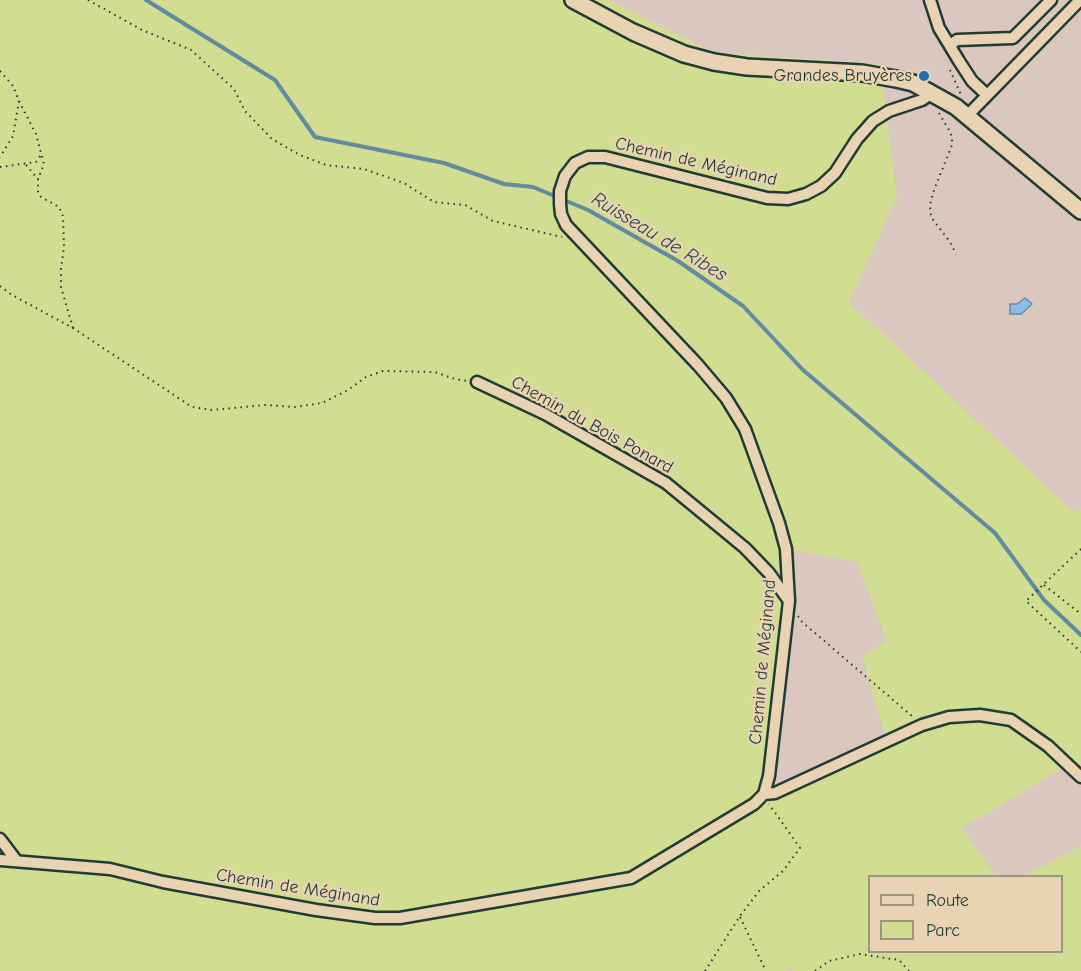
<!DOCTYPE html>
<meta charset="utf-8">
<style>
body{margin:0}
#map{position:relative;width:1081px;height:971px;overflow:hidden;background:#dac7c0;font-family:"Comic Neue",sans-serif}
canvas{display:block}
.legend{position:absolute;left:868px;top:875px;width:195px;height:78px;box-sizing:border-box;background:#ead3b3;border:2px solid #999780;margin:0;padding:8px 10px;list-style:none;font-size:18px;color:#1f3d34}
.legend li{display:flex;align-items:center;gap:12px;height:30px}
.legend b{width:30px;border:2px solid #999780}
</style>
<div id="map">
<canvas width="1081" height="971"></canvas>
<ul class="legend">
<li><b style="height:8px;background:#ead3b3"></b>Route</li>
<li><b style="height:16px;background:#d1dd90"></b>Parc</li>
</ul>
</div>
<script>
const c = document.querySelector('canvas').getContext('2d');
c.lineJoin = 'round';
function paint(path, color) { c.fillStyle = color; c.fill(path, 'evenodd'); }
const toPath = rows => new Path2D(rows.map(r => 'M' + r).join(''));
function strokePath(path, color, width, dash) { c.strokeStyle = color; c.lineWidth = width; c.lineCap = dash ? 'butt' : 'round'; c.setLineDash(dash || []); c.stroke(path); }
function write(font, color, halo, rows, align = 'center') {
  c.font = font + ' "Comic Neue",sans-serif'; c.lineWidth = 4.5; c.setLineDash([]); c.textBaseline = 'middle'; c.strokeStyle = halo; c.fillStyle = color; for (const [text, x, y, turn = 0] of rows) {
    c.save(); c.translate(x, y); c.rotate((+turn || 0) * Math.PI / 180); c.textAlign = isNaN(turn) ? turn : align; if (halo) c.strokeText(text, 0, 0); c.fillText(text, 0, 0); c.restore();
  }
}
const green = toPath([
 [0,0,609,0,712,52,878,64,884,93,897,197,849,302,1075,513,1081,508,1081,777,1068,765,962,828,996,876,870,876,870,952,1062,952,1062,876,1023,876,1081,846,1081,971,793,971,792,967,786,971,0,971],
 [787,549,857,562,887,641,862,657,887,741,764,793,789,601]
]);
const water = toPath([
 [1025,298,1032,304,1021,314,1010,314,1010,304,1017,304,1025,298]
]);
const stream = toPath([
 [146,0,275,80,315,137,444,163,504,184,533,187,588,210,678,261,743,306,803,370,995,533,1044,600,1081,635]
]);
const path = toPath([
 [88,0,142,30,191,50,234,89,245,111,272,139,300,155,326,165,364,169,404,183,434,202,465,205,493,221,562,237],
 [950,70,961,95],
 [0,71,13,86,19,101,13,136,0,157],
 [19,101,36,134,44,164,38,179,38,192,41,197,59,207,63,216,64,247,61,269,61,287,73,328],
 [939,113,949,130,952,137,952,145,934,190,930,205,931,217,950,242,956,254],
 [26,165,38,179],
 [0,167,36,162,41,155],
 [0,286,12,295,73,328,192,407,212,410,265,405,295,407,322,403,348,390,366,377,383,371,435,372,455,379,468,381],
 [1081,549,1026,601,1081,652],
 [1044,585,1081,614],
 [798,616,801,621,913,717],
 [740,917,766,971],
 [705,971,740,916,760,890,783,871,800,848,769,804],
 [815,971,829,961,860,954,899,960,909,971]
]);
const minor = toPath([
 [930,0,939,28,959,61,972,81,987,95],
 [950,45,957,40,1013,38,1051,0],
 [967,116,1080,0],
 [477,382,545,414,666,483,745,548,769,573,789,601],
 [764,794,775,793,922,725,949,717,980,715,1011,720,1048,746,1081,777],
 [0,839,16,860],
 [0,860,110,869,163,882,316,910,375,918,400,918,631,878,754,804,764,794,769,776,789,601,786,549,779,523,745,429,726,398,698,365,566,225,561,214,560,204,560,191,565,176,575,163,588,157,605,157,767,198,788,199,806,194,821,186,835,173,857,139,873,121,889,111,922,100,932,93]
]);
const secondary = toPath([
 [573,0,633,32,684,54,714,62,747,67,862,73,896,79,913,83,956,107,1081,211]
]);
const markers = [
 [924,76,6,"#1f6fb2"]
];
const poiNames = [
 ["Grandes Bruyères",912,76]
];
const streetNames = [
 ["Chemin de Méginand",696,162,13],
 ["Chemin du Bois Ponard",592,425,29],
 ["Chemin de Méginand",763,662,-85],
 ["Chemin de Méginand",298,888,9]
];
const waterNames = [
 ["Ruisseau de Ribes",659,237,31]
];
paint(green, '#d1dd90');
paint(water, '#89c0e7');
strokePath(water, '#5f8c9f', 1.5);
strokePath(stream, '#5f8c9f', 4);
strokePath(minor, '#1f3d34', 15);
strokePath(secondary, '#1f3d34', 20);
strokePath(path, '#1f3d34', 2, [1.5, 4.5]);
strokePath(minor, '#ead3b3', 10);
strokePath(secondary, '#ead3b3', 15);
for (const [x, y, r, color] of markers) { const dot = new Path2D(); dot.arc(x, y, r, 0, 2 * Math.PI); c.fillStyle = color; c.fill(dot); strokePath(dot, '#ead3b3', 2); }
write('18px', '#1f3d34', '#ead3b3', poiNames, 'right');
write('18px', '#1f3d34', '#ead3b3', streetNames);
write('italic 20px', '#2a4a46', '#ead3b3', waterNames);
</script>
